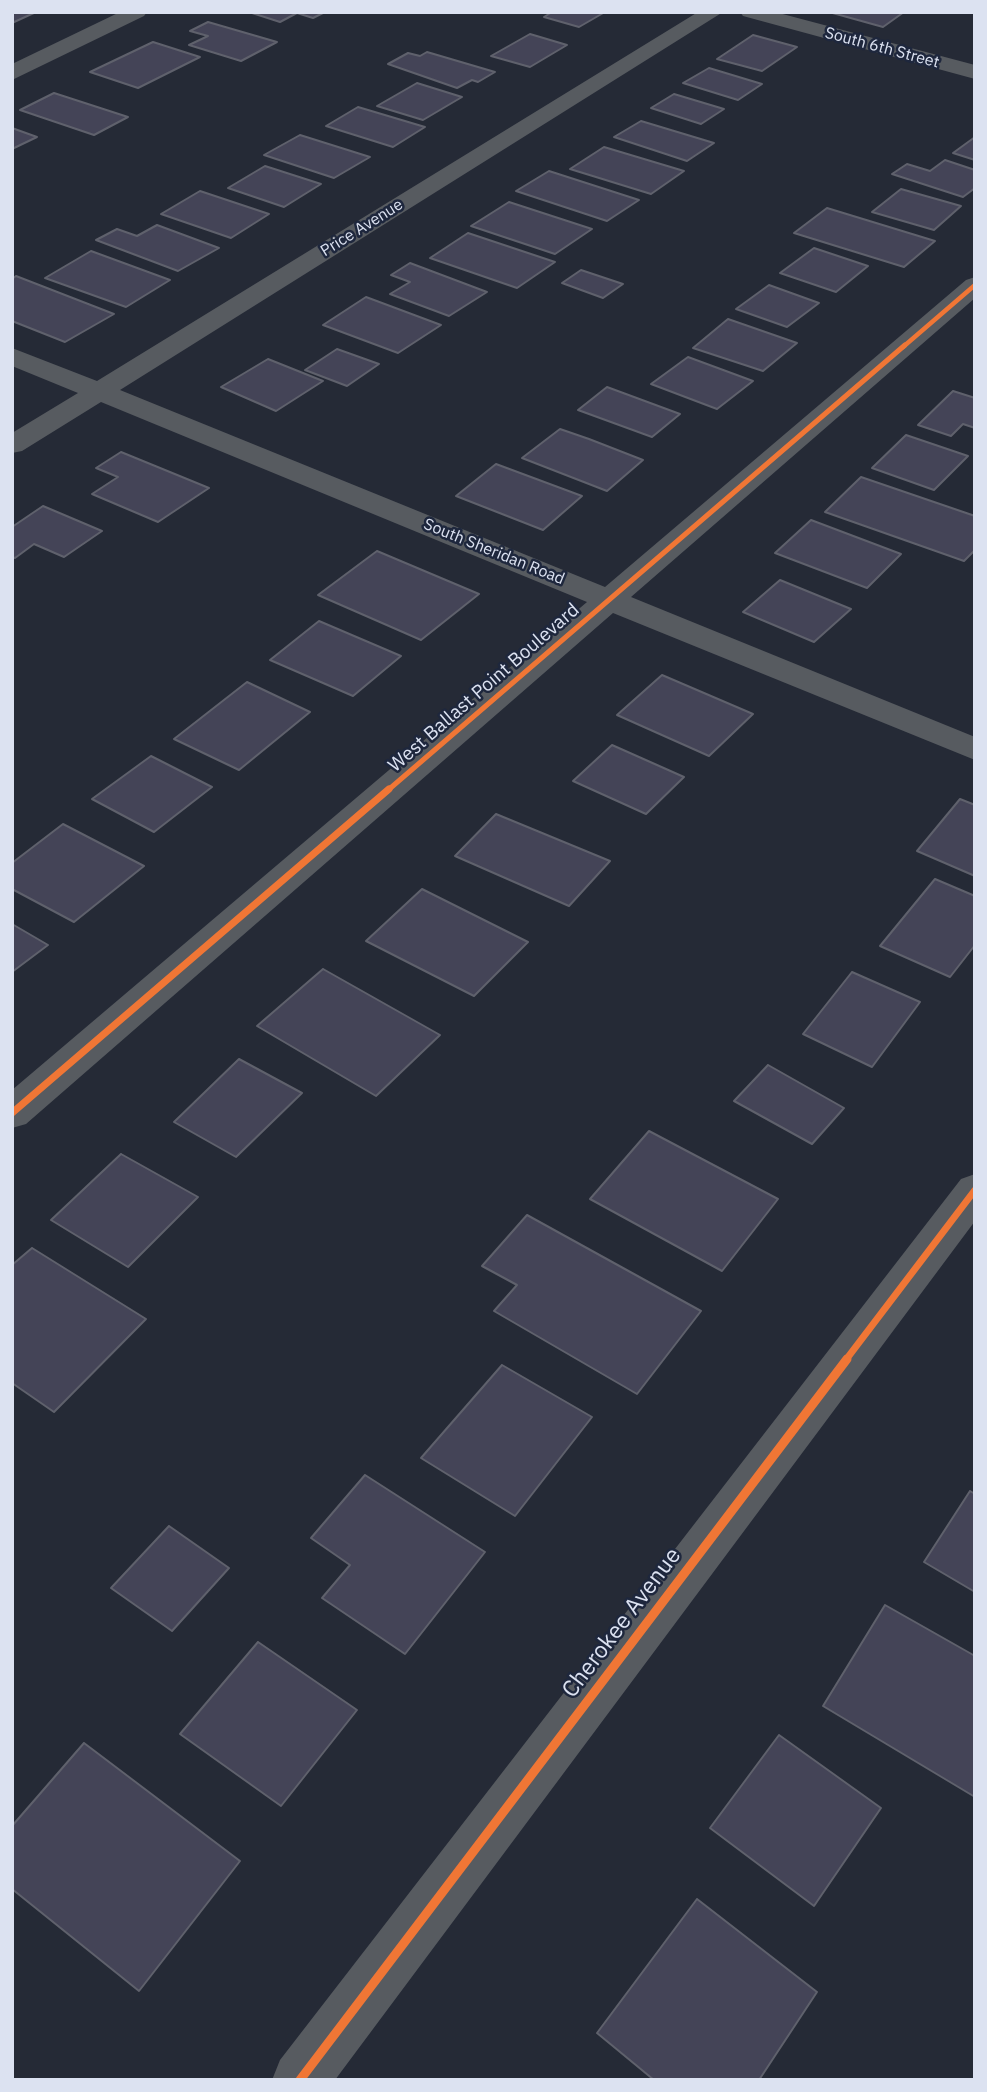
<!DOCTYPE html>
<style>
body{margin:0}
#map{position:relative;width:987px;height:2092px;overflow:hidden;background:#252a36;font-family:"IBM Plex Sans",sans-serif}
canvas{display:block}
.frame{position:absolute;inset:0;border:14px solid #dce2f1;pointer-events:none}
</style>
<div id="map">
<canvas width="987" height="2092"></canvas>
<div class="frame"></div>
</div>
<script>
const c = document.querySelector('canvas').getContext('2d');
c.lineJoin = 'round';
function paint(path, color) { c.fillStyle = color; c.fill(path, 'evenodd'); }
const toPath = rows => new Path2D(rows.map(r => 'M' + r).join(''));
function strokePath(path, color, width, dash) { c.strokeStyle = color; c.lineWidth = width; c.lineCap = dash ? 'butt' : 'round'; c.setLineDash(dash || []); c.stroke(path); }
function write(font, color, halo, rows, align = 'center') {
  c.font = font + ' "IBM Plex Sans",sans-serif'; c.lineWidth = 5; c.setLineDash([]); c.textBaseline = 'middle'; c.strokeStyle = halo; c.fillStyle = color; for (const [text, x, y, turn = 0] of rows) {
    c.save(); c.translate(x, y); c.rotate((+turn || 0) * Math.PI / 180); c.textAlign = isNaN(turn) ? turn : align; if (halo) c.strokeText(text, 0, 0); c.fillText(text, 0, 0); c.restore();
  }
}
const building = toPath([
 [12,12,36,12,12,23,12,12],
 [249,12,325,12,313,18,297,13,280,22,249,12],
 [552,12,605,12,579,27,544,17,552,12],
 [829,12,904,12,883,27,829,12],
 [208,22,277,42,241,61,189,45,208,36,190,31,208,22],
 [530,34,567,45,530,67,491,56,530,34],
 [753,35,797,47,762,71,717,59,753,35],
 [153,42,200,57,138,88,90,72,153,42],
 [427,52,495,72,478,82,472,80,457,88,388,64,408,53,420,56,427,52],
 [709,68,762,84,738,100,683,83,709,68],
 [417,83,462,97,423,120,377,106,417,83],
 [54,93,128,117,94,135,20,110,54,93],
 [674,94,724,109,701,124,651,108,674,94],
 [358,107,425,127,393,147,326,126,358,107],
 [641,121,714,143,687,161,614,137,641,121],
 [12,128,37,137,12,149,12,128],
 [300,135,370,157,334,178,264,155,300,135],
 [975,137,975,160,953,153,975,137],
 [604,147,684,171,651,194,570,169,604,147],
 [945,160,975,170,975,188,963,197,892,174,907,164,930,171,945,160],
 [265,166,321,184,284,207,228,188,265,166],
 [549,171,639,200,607,221,516,191,549,171],
 [901,189,961,206,934,230,872,212,901,189],
 [200,191,269,214,231,238,161,214,200,191],
 [509,202,592,229,555,254,471,226,509,202],
 [827,208,935,241,904,267,794,233,827,208],
 [157,225,219,248,178,271,96,240,117,229,137,236,157,225],
 [468,233,555,262,517,288,430,258,468,233],
 [814,248,868,266,836,292,780,273,814,248],
 [91,251,170,280,126,307,45,278,91,251],
 [410,263,487,292,449,316,390,294,410,282,391,275,410,263],
 [581,270,623,284,603,298,562,283,581,270],
 [16,276,114,314,65,342,12,321,12,279,16,276],
 [769,285,819,303,787,327,736,309,769,285],
 [366,297,441,325,398,353,323,325,366,297],
 [728,319,797,343,763,371,693,348,728,319],
 [337,349,379,364,347,386,305,370,337,349],
 [688,357,753,381,717,409,651,384,688,357],
 [268,359,323,381,276,411,221,387,268,359],
 [607,387,680,414,652,437,578,410,607,387],
 [953,391,975,398,975,428,963,424,951,436,918,425,953,391],
 [560,429,589,439,643,460,607,491,522,458,560,429],
 [906,435,968,456,934,490,872,468,906,435],
 [121,452,209,488,158,522,92,494,118,477,96,468,121,452],
 [496,464,582,496,543,530,456,496,496,464],
 [861,477,975,516,975,550,964,561,825,512,861,477],
 [43,506,102,531,64,557,34,544,15,558,12,557,12,527,43,506],
 [811,520,901,554,867,588,775,553,811,520],
 [377,551,479,594,421,640,318,595,377,551],
 [780,580,851,609,814,642,743,612,780,580],
 [319,621,401,656,353,696,270,660,319,621],
 [662,675,753,714,709,756,617,715,662,675],
 [247,682,310,712,239,770,174,739,247,682],
 [612,745,684,777,646,814,573,781,612,745],
 [151,756,212,787,154,832,92,799,151,756],
 [960,799,975,805,975,876,917,851,960,799],
 [496,814,610,861,569,906,455,856,496,814],
 [63,824,144,866,74,922,12,889,12,863,63,824],
 [935,879,975,896,975,945,950,977,880,946,935,879],
 [422,889,528,942,474,996,366,941,422,889],
 [12,924,48,945,12,972,12,924],
 [323,969,440,1035,376,1096,257,1026,323,969],
 [852,972,920,1002,872,1067,803,1034,852,972],
 [239,1059,302,1093,236,1157,174,1122,239,1059],
 [768,1065,844,1108,812,1144,734,1101,768,1065],
 [649,1131,778,1199,722,1271,590,1199,649,1131],
 [121,1154,198,1197,128,1267,51,1220,121,1154],
 [527,1215,701,1311,637,1394,494,1311,517,1285,482,1266,527,1215],
 [32,1248,146,1319,54,1412,12,1383,12,1265,32,1248],
 [502,1365,592,1417,515,1516,421,1458,502,1365],
 [365,1475,485,1552,405,1654,322,1598,350,1565,311,1538,365,1475],
 [970,1491,975,1494,975,1592,924,1562,970,1491],
 [169,1526,229,1568,172,1631,111,1588,169,1526],
 [885,1605,975,1656,975,1797,823,1706,885,1605],
 [258,1642,357,1710,281,1806,180,1734,258,1642],
 [779,1735,881,1808,814,1906,710,1828,779,1735],
 [84,1743,240,1861,139,1991,12,1889,12,1826,84,1743],
 [697,1899,817,1992,759,2080,654,2080,597,2033,697,1899]
]);
const street = toPath([
 [120,12,147,12,144,16,12,80,12,64,120,12],
 [698,12,723,12,120,390,605,587,966,280,975,277,975,298,631,597,975,737,975,760,613,613,26,1124,12,1128,12,1090,587,602,101,402,22,451,12,453,12,433,78,393,12,366,12,348,97,381,698,12],
 [740,12,775,12,975,65,975,79,743,16,740,12],
 [975,1174,975,1221,335,2080,272,2080,280,2060,961,1179,975,1174]
]);
const cyclewayFar3 = toPath([
 [903,347,975,285]
]);
const cyclewayFar2 = toPath([
 [387,791,905,345]
]);
const cyclewayFar1 = toPath([
 [12,1113,389,789],
 [845,1361,975,1190]
]);
const cycleway = toPath([
 [300,2080,847,1359]
]);
const farStreetnames = [
 ["South 6th Street",882,48,15],
 ["Price Avenue",362,228,-32],
 ["South Sheridan Road",494,552,22]
];
const streetNames = [
 ["West Ballast Point Boulevard",484,688,-41]
];
const nearStreetnames = [
 ["Cherokee Avenue",622,1623,-53]
];
paint(building, '#444457');
strokePath(building, '#5f616c', 2);
paint(street, '#575b60');
strokePath(cyclewayFar3, '#f07635', 4.5);
strokePath(cyclewayFar2, '#f07635', 5);
strokePath(cyclewayFar1, '#f07635', 7);
strokePath(cycleway, '#f07635', 9);
write('16px', '#dce2f1', '#1e273d', farStreetnames);
write('19px', '#dce2f1', '#1e273d', streetNames);
write('23px', '#dce2f1', '#1e273d', nearStreetnames);
</script>
